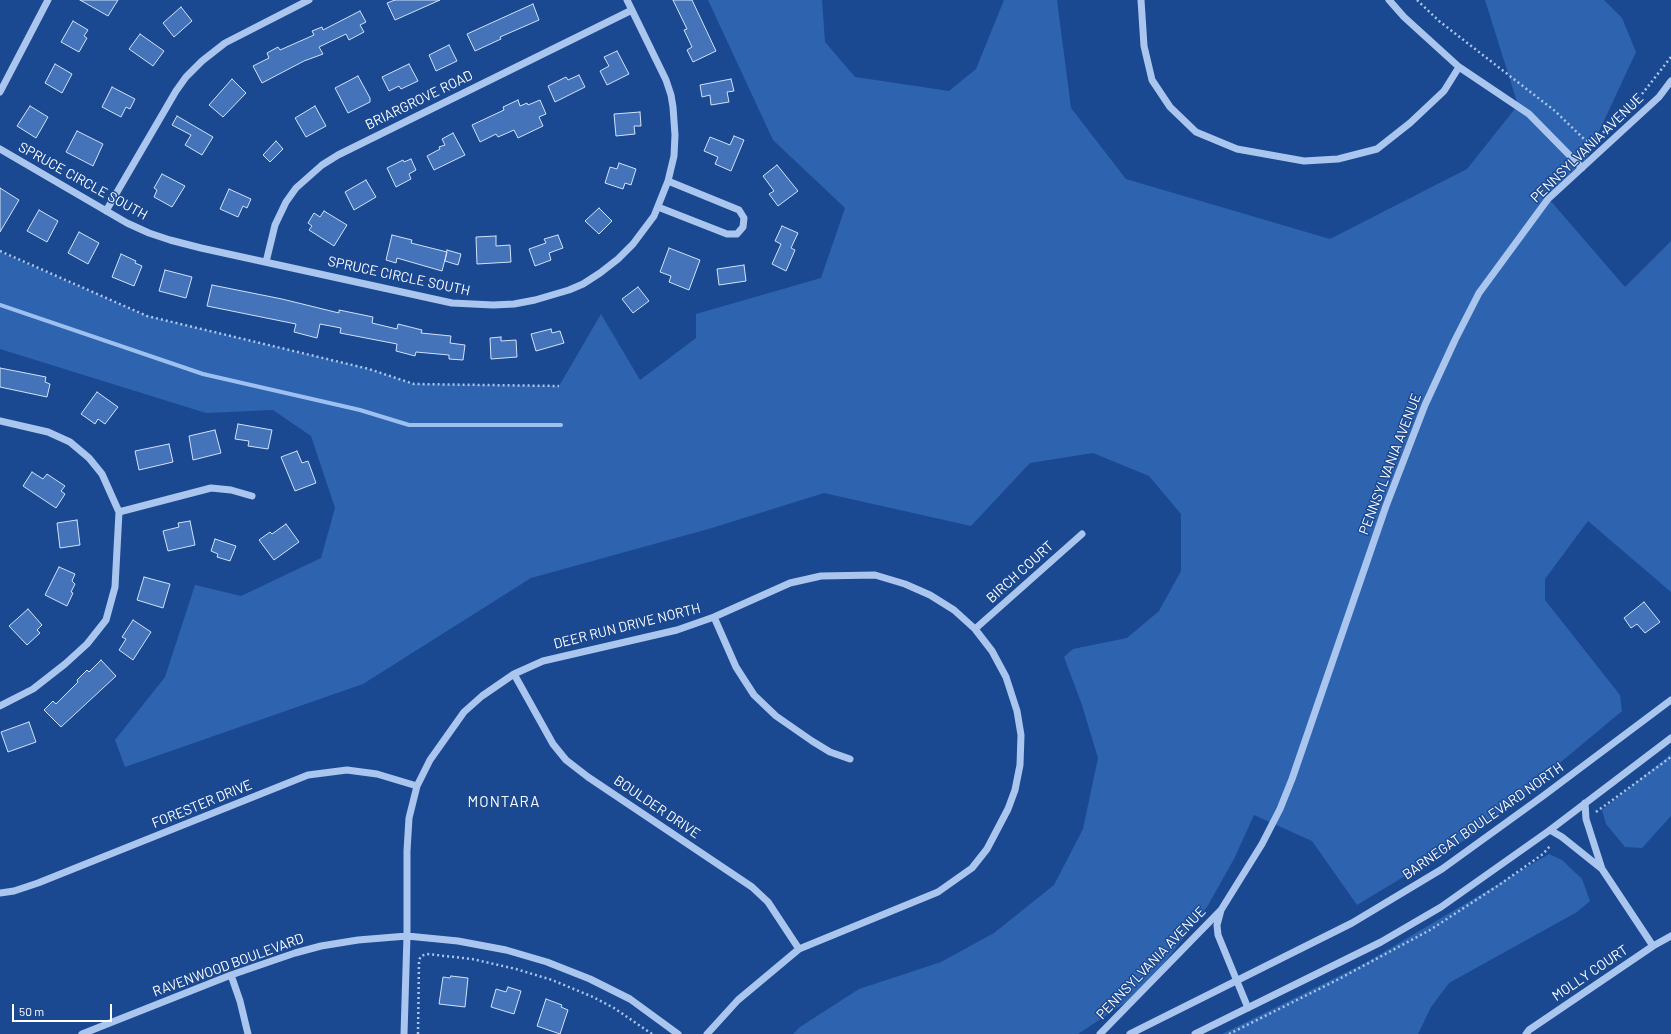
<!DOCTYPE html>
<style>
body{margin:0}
#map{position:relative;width:1671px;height:1034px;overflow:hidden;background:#1b4991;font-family:Barlow,sans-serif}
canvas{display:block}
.scale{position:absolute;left:12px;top:1004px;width:100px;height:18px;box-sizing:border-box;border:2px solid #fff;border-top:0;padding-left:5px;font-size:12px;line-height:14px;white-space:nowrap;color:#fff;-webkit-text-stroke:3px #1b4991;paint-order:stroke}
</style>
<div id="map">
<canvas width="1671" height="1034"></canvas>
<div class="scale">50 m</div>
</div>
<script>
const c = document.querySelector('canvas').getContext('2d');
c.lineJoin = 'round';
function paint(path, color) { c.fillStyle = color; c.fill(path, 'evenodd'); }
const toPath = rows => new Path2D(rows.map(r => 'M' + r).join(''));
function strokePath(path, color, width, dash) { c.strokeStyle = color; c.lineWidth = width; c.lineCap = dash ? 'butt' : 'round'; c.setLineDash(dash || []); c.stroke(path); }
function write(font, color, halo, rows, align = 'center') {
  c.font = font + ' Barlow,sans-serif'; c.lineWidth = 3; c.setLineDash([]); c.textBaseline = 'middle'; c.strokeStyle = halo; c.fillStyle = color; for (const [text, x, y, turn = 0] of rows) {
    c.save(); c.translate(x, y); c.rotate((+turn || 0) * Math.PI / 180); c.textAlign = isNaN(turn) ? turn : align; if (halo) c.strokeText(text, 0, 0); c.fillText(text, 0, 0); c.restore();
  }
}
const green = toPath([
 [708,0,822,0,825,42,855,77,949,91,976,69,1004,0,1057,0,1071,108,1126,179,1330,239,1467,169,1518,105,1485,0,1604,0,1622,18,1636,52,1582,168,1549,199,1625,287,1671,241,1671,592,1588,521,1545,579,1545,600,1620,695,1622,711,1476,833,1357,905,1312,841,1254,815,1234,859,1207,907,1143,991,1078,1034,793,1034,800,1027,859,989,941,962,994,933,1054,885,1083,829,1098,758,1082,705,1064,657,1073,649,1127,638,1159,611,1181,571,1181,514,1149,476,1093,453,1030,463,971,526,824,493,712,528,531,578,363,684,125,767,115,740,165,677,195,585,241,596,321,558,335,508,311,436,273,410,206,413,0,349,0,252,147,316,369,369,414,384,559,386,601,314,640,380,696,338,696,314,821,278,845,208,773,140],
 [1671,754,1671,816,1642,848,1625,847,1606,824,1602,810],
 [1549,854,1562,860,1582,879,1590,901,1577,912,1449,983,1431,1007,1418,1034,1222,1034,1367,962]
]);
const stream = toPath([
 [0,305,203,374,360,410,409,425,561,425]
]);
const building = toPath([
 [80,0,118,0,108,16,80,0],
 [395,0,440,0,395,20,387,3,395,0],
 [673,0,692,0,716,51,693,62,687,50,692,47,684,30,687,29,673,0],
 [533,4,539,20,500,37,501,39,475,51,467,34,533,4],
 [181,7,192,21,174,37,163,23,181,7],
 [360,11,366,22,360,25,364,32,349,40,346,34,319,47,323,54,304,61,262,83,253,66,269,58,267,53,278,47,280,50,314,35,312,31,322,27,323,30,360,11],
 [73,21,88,30,84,36,87,38,79,52,61,42,73,21],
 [140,34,164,51,153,66,129,49,140,34],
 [449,45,457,61,436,71,429,55,449,45],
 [617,51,629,74,607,85,600,71,609,66,604,57,617,51],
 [55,64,72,74,62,93,45,83,55,64],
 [409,64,418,81,401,89,399,86,389,91,382,77,409,64],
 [579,75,585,87,555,102,548,86,566,77,568,80,579,75],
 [358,76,370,98,370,102,348,113,335,88,358,76],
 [232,79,246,93,223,117,209,105,232,79],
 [731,79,734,91,727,92,729,102,711,105,710,95,702,97,700,85,731,79],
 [112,87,135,99,130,109,126,107,121,117,102,107,112,87],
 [518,100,520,106,527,103,528,105,540,100,546,114,539,117,543,126,518,138,514,130,498,137,496,134,480,142,472,125,504,110,503,107,518,100],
 [30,106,48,117,36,138,17,126,30,106],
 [315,106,326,126,306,137,295,118,315,106],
 [640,112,641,126,634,126,635,134,616,136,614,114,640,112],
 [177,116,213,137,202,155,185,145,191,135,172,125,177,116],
 [77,131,103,144,93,166,66,152,77,131],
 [453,133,465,155,434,170,427,156,440,149,439,147,445,145,442,139,453,133],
 [734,136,744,140,731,171,715,164,718,157,704,151,710,137,730,145,734,136],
 [276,141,283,149,270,162,263,155,276,141],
 [411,159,416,170,409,174,411,179,396,187,387,168,403,160,404,162,411,159],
 [619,163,636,169,631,185,625,183,623,189,605,183,610,167,617,169,619,163],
 [777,165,798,191,778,206,769,194,774,191,763,176,777,165],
 [162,174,185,186,172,207,154,197,157,190,154,188,162,174],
 [366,180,376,197,354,210,345,192,366,180],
 [0,188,19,200,0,232,0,188],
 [229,189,251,199,247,208,243,206,238,217,220,209,229,189],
 [599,208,612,221,599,234,585,221,599,208],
 [39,210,58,221,47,242,27,231,39,210],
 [324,211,347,225,334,246,309,230,312,226,308,223,314,213,320,217,324,211],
 [782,226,798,233,791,248,795,250,786,271,772,264,781,244,775,241,782,226],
 [79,232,99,243,88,264,68,253,79,232],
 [392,235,412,240,411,243,447,252,442,271,397,258,396,263,386,260,392,235],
 [558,235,563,248,549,253,551,260,535,266,529,249,546,243,544,239,558,235],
 [496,236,496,246,510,245,511,262,477,264,476,237,496,236],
 [669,248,700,260,689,290,669,282,671,276,660,272,669,248],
 [447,250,461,254,458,265,445,261,447,250],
 [121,254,136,261,135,263,142,266,134,286,112,277,121,254],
 [744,265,746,281,719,285,717,269,744,265],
 [165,270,192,277,186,298,159,291,165,270],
 [212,285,282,299,339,313,339,310,373,317,372,323,397,329,398,324,422,330,421,333,451,336,450,343,465,345,463,360,449,359,449,355,416,352,415,356,396,351,397,344,340,333,341,328,320,324,317,338,294,332,296,324,207,306,212,285],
 [638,287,649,301,633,313,622,299,638,287],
 [551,329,552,333,560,331,564,343,536,351,531,334,551,329],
 [501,337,501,341,516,340,517,357,491,359,490,338,501,337],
 [0,368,46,377,45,382,50,384,47,397,0,387,0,368],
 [97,392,118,407,105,424,98,419,95,424,81,414,97,392],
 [238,424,272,430,268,449,248,446,249,441,235,439,238,424],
 [215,430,221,453,193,460,189,436,215,430],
 [169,444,173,462,139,470,135,451,169,444],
 [297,451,302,463,308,461,316,483,295,491,281,457,297,451],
 [32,472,43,479,47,474,65,486,61,491,65,494,56,508,23,486,32,472],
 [77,520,80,545,60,548,57,523,77,520],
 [190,521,195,545,168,551,163,531,179,527,178,523,190,521],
 [286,524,299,542,274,560,259,540,270,532,272,534,286,524],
 [215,539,236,546,230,561,217,557,218,554,211,551,215,539],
 [59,567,75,574,72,581,75,584,71,592,73,593,67,606,45,595,59,567],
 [144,577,170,584,163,608,137,600,144,577],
 [1644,602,1660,622,1645,633,1637,624,1631,628,1624,618,1644,602],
 [28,609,42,625,37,630,40,633,27,645,9,626,28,609],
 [133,620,151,632,133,660,119,650,126,639,122,637,133,620],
 [101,660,116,676,61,727,44,710,53,701,56,704,78,682,77,680,87,670,89,672,101,660],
 [29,722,36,742,8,752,1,732,29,722],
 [451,976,468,978,465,1007,439,1004,443,977,450,978,451,976],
 [508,987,521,991,514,1014,491,1007,496,989,506,992,508,987],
 [546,999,562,1005,561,1007,568,1010,560,1034,537,1026,546,999]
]);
const path = toPath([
 [1417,0,1439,21,1555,111,1585,140,1590,141,1595,140,1635,103,1671,57],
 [0,251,147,316,369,369,414,384,559,386],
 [1596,812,1671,757],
 [418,1034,419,960,421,956,427,954,472,959,516,969,552,980,593,997,614,1008,652,1034],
 [1229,1034,1337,980,1430,930,1499,885,1543,854,1551,845]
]);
const minor = toPath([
 [1141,0,1144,46,1152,80,1170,107,1196,132,1237,149,1304,161,1338,159,1377,149,1410,123,1444,91,1459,67],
 [1389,0,1404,17,1459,67,1529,114,1582,168],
 [0,92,48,0],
 [0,149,127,223,149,233,170,240,201,248,452,303,493,305,514,304,535,300,569,290,583,284,600,273,618,259,633,244,654,216,668,181,674,156,675,135,673,107,671,95,666,80,627,0],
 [658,207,727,234,737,234,743,227,744,218,739,210,668,181],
 [106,211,176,91,186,77,202,61,225,43,309,0],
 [266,262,275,225,286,202,296,188,322,165,338,155,632,10],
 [0,421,48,432,70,442,89,458,102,474,119,512,115,587,106,620,87,644,65,664,33,689,0,706],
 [119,512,211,488,231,490,252,496],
 [714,617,736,667,754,695,776,716,812,741,830,752,850,759],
 [975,629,1082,534],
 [514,674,553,744,566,760,588,777,752,887,768,902,799,949],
 [1585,803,1586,819,1602,869,1653,946],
 [1550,830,1562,837,1602,869],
 [0,893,14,891,38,883,308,775,347,770,377,774,417,786],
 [231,975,240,1001,248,1034],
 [1248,1008,1218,935,1217,925,1221,910,1262,844,1280,809,1292,779,1386,506,1425,405,1455,340,1479,293,1548,199,1659,97,1671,81],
 [82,1034,231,975,295,953,321,946,358,940,407,936,458,941,506,950,547,962,590,979,630,999,678,1034],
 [404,1034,407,936,407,851,409,818,417,786,430,760,464,712,482,696,514,674,543,661,677,630,714,617,790,583,821,576,875,575,905,584,930,595,954,610,975,629,992,651,1006,677,1017,711,1021,735,1020,765,1015,790,1008,809,987,849,972,868,938,892,799,949,738,1000,707,1034],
 [1100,1034,1221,910],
 [1130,1034,1352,923,1442,869,1543,796,1671,700],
 [1195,1034,1381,942,1441,907,1550,830,1671,738],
 [1526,1034,1529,1030,1653,946,1671,936]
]);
const streetNames = [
 ["BRIARGROVE ROAD",419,100,-26],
 ["PENNSYLVANIA AVENUE",1587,148,-44],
 ["SPRUCE CIRCLE SOUTH",83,181,29],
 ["SPRUCE CIRCLE SOUTH",399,276,12],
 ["PENNSYLVANIA AVENUE",1390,464,-69],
 ["BIRCH COURT",1020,572,-42],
 ["DEER RUN DRIVE NORTH",627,626,-14],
 ["FORESTER DRIVE",202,804,-22],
 ["BOULDER DRIVE",657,807,34],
 ["BARNEGAT BOULEVARD NORTH",1483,821,-35],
 ["PENNSYLVANIA AVENUE",1151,963,-46],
 ["RAVENWOOD BOULEVARD",228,965,-20],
 ["MOLLY COURT",1590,973,-34]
];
const neighbourhoodNames = [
 ["MONTARA",504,802]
];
paint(green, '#2e63af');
strokePath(stream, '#9dc0f0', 4);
paint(building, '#4473b9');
strokePath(building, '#d0e2fa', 1);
strokePath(path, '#aac6ee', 2.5, [2, 3]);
strokePath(minor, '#aac6ee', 7);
write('14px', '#fff', '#1b4991', streetNames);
c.letterSpacing = '1px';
write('15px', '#fff', '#1b4991', neighbourhoodNames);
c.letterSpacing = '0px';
</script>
